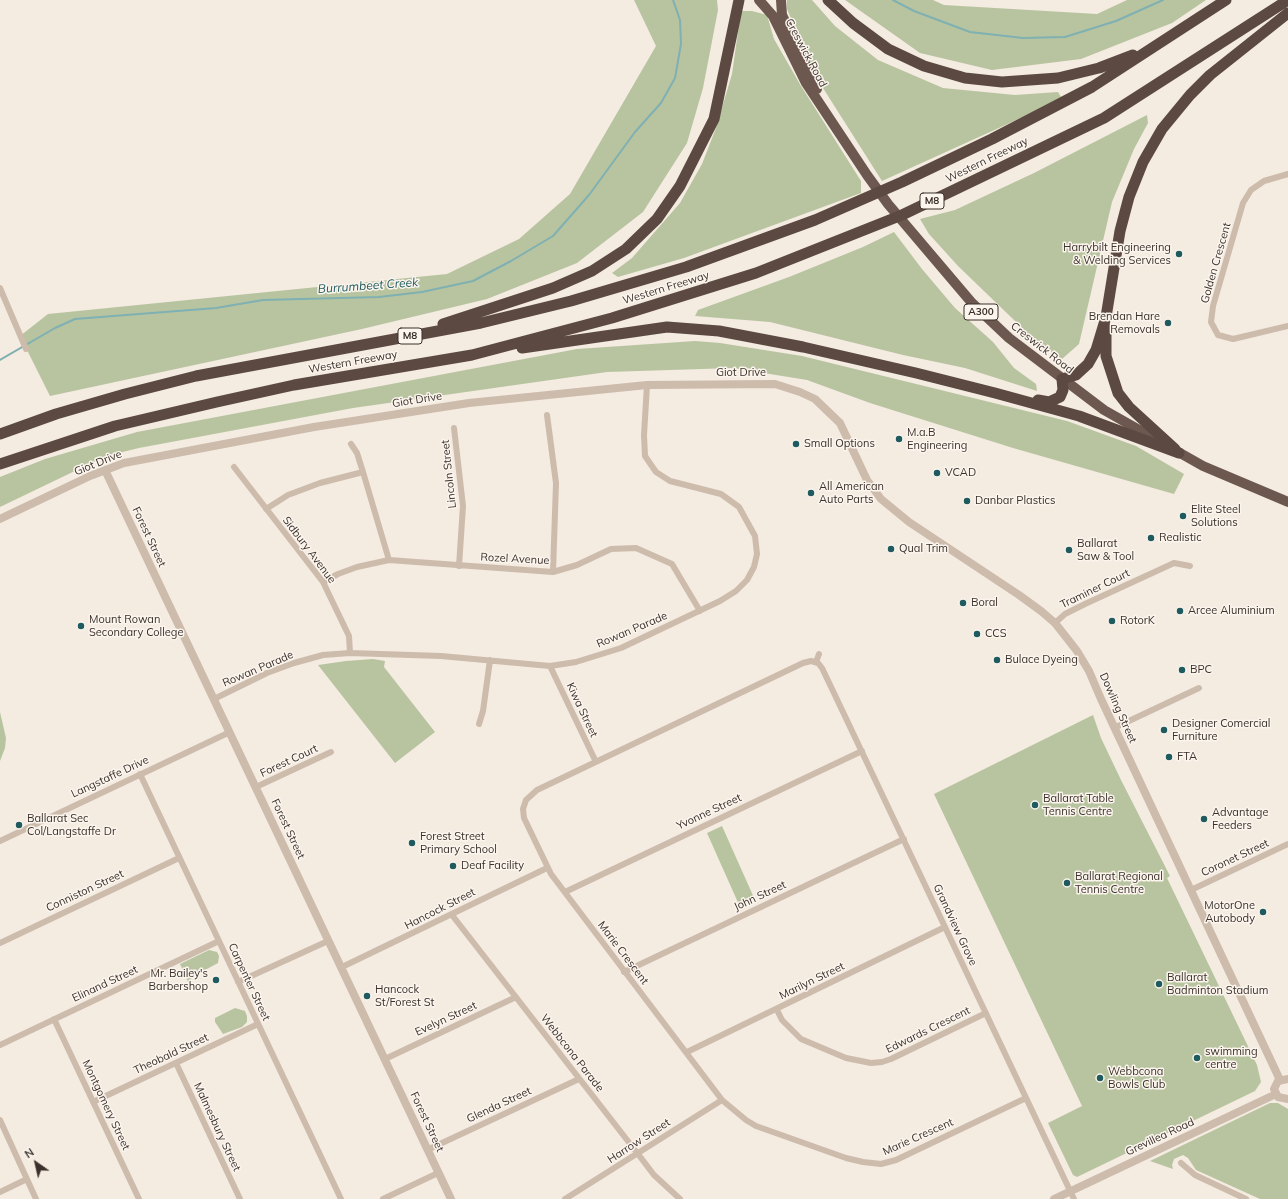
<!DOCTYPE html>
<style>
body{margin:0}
#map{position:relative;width:1288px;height:1199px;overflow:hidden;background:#f4ebe1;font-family:Mulish,sans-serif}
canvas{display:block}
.north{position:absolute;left:16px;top:1143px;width:40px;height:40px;-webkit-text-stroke:3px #fbf5ee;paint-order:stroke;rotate:326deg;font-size:11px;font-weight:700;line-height:16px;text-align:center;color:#3b302b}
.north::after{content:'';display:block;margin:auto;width:14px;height:18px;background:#3b302b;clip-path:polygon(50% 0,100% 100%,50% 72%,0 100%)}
</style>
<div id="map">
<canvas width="1288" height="1199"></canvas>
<div class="north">N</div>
</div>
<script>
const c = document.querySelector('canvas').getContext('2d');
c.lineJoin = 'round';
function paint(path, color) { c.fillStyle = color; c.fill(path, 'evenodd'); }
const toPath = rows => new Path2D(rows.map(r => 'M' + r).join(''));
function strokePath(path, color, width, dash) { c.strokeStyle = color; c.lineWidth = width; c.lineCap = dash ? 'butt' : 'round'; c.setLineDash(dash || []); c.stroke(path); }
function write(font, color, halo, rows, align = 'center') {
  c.font = font + ' Mulish,sans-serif'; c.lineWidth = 3; c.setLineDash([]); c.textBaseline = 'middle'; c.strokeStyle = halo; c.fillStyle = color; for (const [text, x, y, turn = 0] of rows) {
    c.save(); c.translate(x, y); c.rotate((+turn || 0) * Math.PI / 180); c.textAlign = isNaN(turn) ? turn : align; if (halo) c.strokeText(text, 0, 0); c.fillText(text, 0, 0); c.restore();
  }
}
const green = toPath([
 [634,0,717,0,718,10,703,88,687,143,643,212,577,263,487,299,362,329,50,396,20,336,48,314,447,274,519,239,570,194,656,46],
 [787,0,812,0,835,26,878,60,943,88,1015,95,1058,92,1061,97,1023,117,882,181,816,77,787,9],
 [845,0,933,0,944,5,1097,14,1127,0,1206,0,1172,23,1081,59,992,70,920,53],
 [741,11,752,11,767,15,774,39,801,86,861,181,861,193,684,258,618,277,612,273,632,258,680,203,702,164,716,128,732,74],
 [1147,115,1148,123,1134,149,1112,202,1079,344,1062,359,1041,346,958,266,929,234,920,219,955,210,1034,173],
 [894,232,922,269,955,308,993,342,1014,368,1036,384,1037,391,965,368,903,355,770,322,695,316,698,310,789,277,863,247],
 [695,341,720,343,802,356,1067,421,1136,446,1184,474,1174,494,1013,448,870,403,807,380,733,368,607,372,353,408,139,448,106,456,0,507,0,477,45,459,137,432,577,349],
 [373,659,385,661,384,667,435,732,395,763,318,665,346,661],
 [0,712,6,738,5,748,0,761],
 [1093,715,1101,738,1121,780,1170,876,1167,878,1257,1065,1261,1082,1255,1091,1077,1177,1073,1175,1048,1123,1082,1106,934,794],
 [722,826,755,900,740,907,707,833],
 [209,950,217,952,219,956,218,963,192,977,189,984,180,964],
 [235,1008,245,1011,247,1016,247,1022,242,1027,223,1034,215,1022,215,1018],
 [1270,1103,1278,1103,1288,1109,1288,1199,1260,1199,1196,1170,1188,1158,1183,1155,1174,1159,1172,1165,1173,1169,1150,1161]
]);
const stream = toPath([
 [893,0,914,11,970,32,1023,38,1065,37,1116,21,1163,0],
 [0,360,55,328,75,319,216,308,263,300,379,297,422,292,473,281,511,261,553,236,589,195,635,132,661,103,675,78,681,44,680,20,673,0]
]);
const minor = toPath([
 [1288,174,1264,181,1251,190,1243,203,1213,306,1211,322,1218,335,1233,339,1288,326],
 [0,288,26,349],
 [547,415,556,483,553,572],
 [454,428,463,506,459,566],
 [351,444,357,453,363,472],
 [234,467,323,582,349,636,350,653],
 [266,509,288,495,320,483,363,472,389,560],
 [323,582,338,574,357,567,389,560,553,572,577,565,611,549,636,548,672,564,700,611],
 [1055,623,1065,614,1085,604,1174,563,1190,566],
 [816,662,819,654],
 [550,666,596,762],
 [214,699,267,673,294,663,323,655,350,653,441,656,550,666,576,662,621,648,720,601,736,591,747,580,754,567,757,554,755,536,739,507,721,494,670,481,656,472,645,456,644,435,647,385],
 [479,724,483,711,490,660],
 [1114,728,1199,688],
 [140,774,341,1199],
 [256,787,331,752],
 [0,841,230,732],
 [1191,890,1288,844],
 [565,892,862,751],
 [452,915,638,1154,654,1175,680,1199],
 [0,943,179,858],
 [342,967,547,868],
 [624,972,904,839],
 [238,982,328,941],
 [777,1010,782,1020,801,1039,846,1058,871,1063,882,1062,891,1059,986,1013],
 [54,1019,139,1199],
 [0,1045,219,941],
 [687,1052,945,927],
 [385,1059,516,997],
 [176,1063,240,1199],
 [1026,1098,896,1160,881,1164,863,1162,846,1158,756,1126,746,1120,722,1100,551,874,524,818,523,809,526,800,537,790,803,663,811,661,818,663,822,668,833,691,1074,1199],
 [93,1102,258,1024],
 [0,1120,36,1199],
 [427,1150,579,1079],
 [1181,1163,1195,1175,1246,1199],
 [0,1192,27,1179],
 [383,1199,438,1173],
 [565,1199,722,1100]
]);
const tertiary = toPath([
 [105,470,451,1199],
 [0,519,90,476,124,463,314,427,469,403,647,385,775,384,800,392,815,399,840,423,867,480,881,499,909,522,1019,595,1041,611,1055,623,1077,651,1089,671,1101,699,1280,1080],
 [1288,1079,1278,1081,1274,1089,1278,1097,1288,1099],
 [1054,1199,1276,1094]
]);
const trunk = toPath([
 [759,0,773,16,806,83,867,175,888,204,972,303,1009,338,1104,410,1203,466,1288,502],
 [781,0,782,15,817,89]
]);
const motorway = toPath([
 [828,0,853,23,888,49,924,66,965,78,1002,82,1058,78,1099,68,1133,55],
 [443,324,553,288,592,271,626,249,657,219,680,186,714,119,739,0],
 [1106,328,1106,356,1118,393,1129,407,1175,449],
 [522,348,667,327,719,331,803,347,916,373,995,393,1079,416,1179,453],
 [1038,400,1049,402,1060,397,1063,390,1062,379,1076,375,1088,364,1096,350,1106,317,1120,231,1129,197,1143,162,1162,129,1190,95,1210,75,1288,13],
 [0,434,56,414,125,394,196,376,481,323,571,301,686,267,815,220,902,182,992,139,1092,87,1226,0],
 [0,464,115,426,217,402,294,385,472,355,612,318,756,273,902,215,1104,118,1288,0]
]);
const markers = [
 [1179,254,4,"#1f5a5e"],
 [1168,323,4,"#1f5a5e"],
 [899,439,4,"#1f5a5e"],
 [796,444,4,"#1f5a5e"],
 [937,473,4,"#1f5a5e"],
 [811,493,4,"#1f5a5e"],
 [967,501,4,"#1f5a5e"],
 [1183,516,4,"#1f5a5e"],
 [1151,538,4,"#1f5a5e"],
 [891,549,4,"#1f5a5e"],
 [1069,550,4,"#1f5a5e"],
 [963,603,4,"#1f5a5e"],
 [1180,611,4,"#1f5a5e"],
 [1112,621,4,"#1f5a5e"],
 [81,626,4,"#1f5a5e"],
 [977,634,4,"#1f5a5e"],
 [997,660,4,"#1f5a5e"],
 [1182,670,4,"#1f5a5e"],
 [1164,730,4,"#1f5a5e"],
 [1169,757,4,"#1f5a5e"],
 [1035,805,4,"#1f5a5e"],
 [1204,819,4,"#1f5a5e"],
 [19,825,4,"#1f5a5e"],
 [412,843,4,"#1f5a5e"],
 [453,866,4,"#1f5a5e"],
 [1067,883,4,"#1f5a5e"],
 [1263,912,4,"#1f5a5e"],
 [216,980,4,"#1f5a5e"],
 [1159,984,4,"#1f5a5e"],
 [367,996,4,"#1f5a5e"],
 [1197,1058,4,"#1f5a5e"],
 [1100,1078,4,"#1f5a5e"]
];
const shields = [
 [932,201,24],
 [981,312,34],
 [410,336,24]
];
const shieldNames = [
 ["M8",932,201],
 ["A300",981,312],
 ["M8",410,336]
];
const streetNames = [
 ["Creswick Road",806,53,62],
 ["Western Freeway",987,160,-26],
 ["Golden Crescent",1216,263,-74],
 ["Western Freeway",666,288,-17],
 ["Creswick Road",1042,348,38],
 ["Western Freeway",353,362,-10],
 ["Giot Drive",741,373],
 ["Giot Drive",417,400,-9],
 ["Giot Drive",98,463,-22],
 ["Lincoln Street",449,474,-96],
 ["Forest Street",149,537,65],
 ["Sidbury Avenue",309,550,53],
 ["Rozel Avenue",515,559,3],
 ["Traminer Court",1095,589,-26],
 ["Rowan Parade",632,630,-23],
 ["Rowan Parade",258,669,-23],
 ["Dowling Street",1118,708,66],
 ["Kiwa Street",582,710,65],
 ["Forest Court",289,761,-25],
 ["Langstaffe Drive",110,777,-25],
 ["Yvonne Street",709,812,-25],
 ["Forest Street",288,829,65],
 ["Coronet Street",1235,858,-25],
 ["Conniston Street",85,891,-25],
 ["John Street",760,896,-25],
 ["Hancock Street",440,909,-27],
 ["Grandview Grove",955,925,65],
 ["Marie Crescent",623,953,53],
 ["Marilyn Street",812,981,-26],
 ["Carpenter Street",249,982,65],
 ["Elinand Street",105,984,-25],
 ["Evelyn Street",446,1019,-25],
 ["Edwards Crescent",928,1030,-26],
 ["Webbcona Parade",572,1053,52],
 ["Theobald Street",171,1054,-25],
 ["Montgomery Street",106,1105,65],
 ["Glenda Street",499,1105,-25],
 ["Forest Street",427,1122,65],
 ["Malmesbury Street",217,1127,65],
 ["Marie Crescent",918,1137,-24],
 ["Grevillea Road",1160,1137,-25],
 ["Harrow Street",639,1141,-33]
];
const poiNames = [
 ["Harrybilt Engineering",1171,248,"right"],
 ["& Welding Services",1171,261,"right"],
 ["Brendan Hare",1160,317,"right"],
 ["Removals",1160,330,"right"],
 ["M.a.B",907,433],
 ["Engineering",907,446],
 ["Small Options",804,444],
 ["VCAD",945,473],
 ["All American",819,487],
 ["Auto Parts",819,500],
 ["Danbar Plastics",975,501],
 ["Elite Steel",1191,510],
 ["Solutions",1191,523],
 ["Realistic",1159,538],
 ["Ballarat",1077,544],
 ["Saw & Tool",1077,557],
 ["Qual Trim",899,549],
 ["Boral",971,603],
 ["Arcee Aluminium",1188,611],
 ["Mount Rowan",89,620],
 ["Secondary College",89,633],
 ["RotorK",1120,621],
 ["CCS",985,634],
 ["Bulace Dyeing",1005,660],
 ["BPC",1190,670],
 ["Designer Comercial",1172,724],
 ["Furniture",1172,737],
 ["FTA",1177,757],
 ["Ballarat Table",1043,799],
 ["Tennis Centre",1043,812],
 ["Advantage",1212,813],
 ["Feeders",1212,826],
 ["Ballarat Sec",27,819],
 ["Col/Langstaffe Dr",27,832],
 ["Forest Street",420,837],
 ["Primary School",420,850],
 ["Deaf Facility",461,866],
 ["Ballarat Regional",1075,877],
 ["Tennis Centre",1075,890],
 ["MotorOne",1255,906,"right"],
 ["Autobody",1255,919,"right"],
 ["Mr. Bailey's",208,974,"right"],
 ["Barbershop",208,987,"right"],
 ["Ballarat",1167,978],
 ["Badminton Stadium",1167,991],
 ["Hancock",375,990],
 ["St/Forest St",375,1003],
 ["swimming",1205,1052],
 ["centre",1205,1065],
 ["Webbcona",1108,1072],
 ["Bowls Club",1108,1085]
];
const waterNames = [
 ["Burrumbeet Creek",368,286,-4]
];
paint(green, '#b8c4a0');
strokePath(stream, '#7fb0b2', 2);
strokePath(minor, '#cdbbac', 6);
strokePath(tertiary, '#cdbbac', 8);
strokePath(trunk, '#6c584f', 10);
strokePath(motorway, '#5c4a42', 11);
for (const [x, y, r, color] of markers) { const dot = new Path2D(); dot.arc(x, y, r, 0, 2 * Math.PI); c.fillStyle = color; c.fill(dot); strokePath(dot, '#fbf5ee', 1.5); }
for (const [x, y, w] of shields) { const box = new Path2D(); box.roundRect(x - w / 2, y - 8, w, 16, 3); c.fillStyle = '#fbf5ee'; c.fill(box); strokePath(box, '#3b302b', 1); }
write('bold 10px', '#3b302b', null, shieldNames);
write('11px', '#3b302b', '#fbf5ee', streetNames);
write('11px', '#3b302b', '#fbf5ee', poiNames, 'left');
write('italic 12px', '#1f5a5e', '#fbf5ee', waterNames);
</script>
